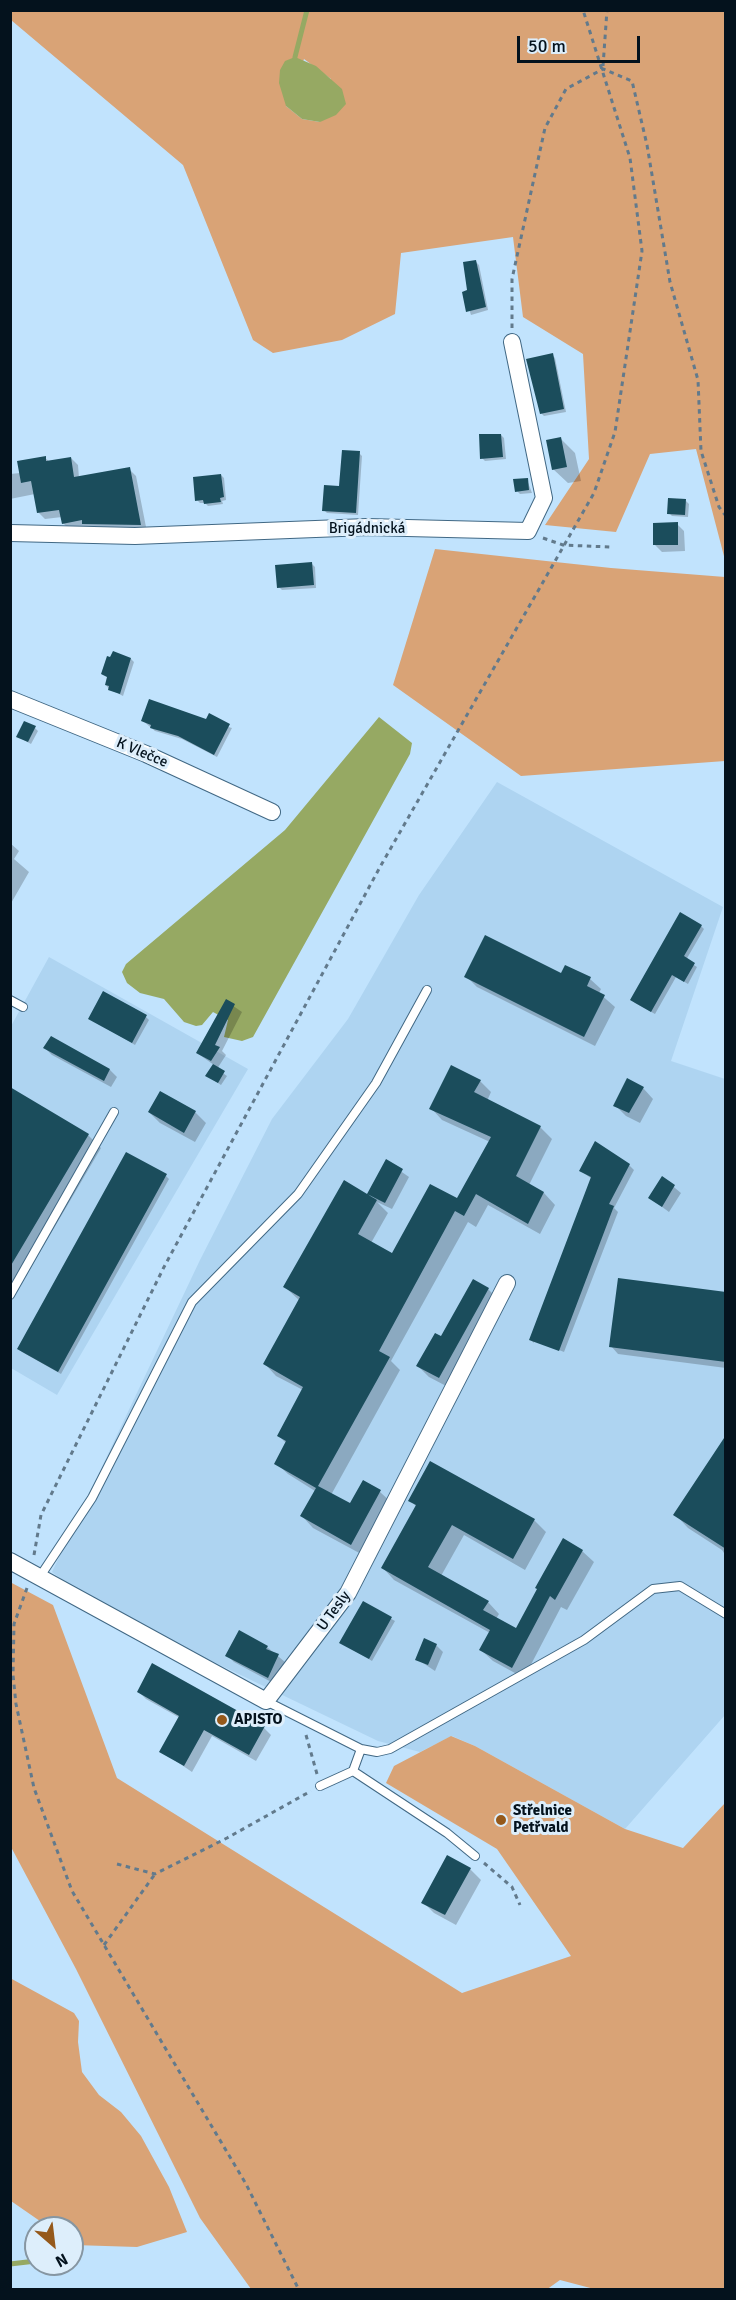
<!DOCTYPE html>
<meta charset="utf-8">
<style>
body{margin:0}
#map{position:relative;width:736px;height:2300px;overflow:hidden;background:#c1e3fd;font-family:Signika,sans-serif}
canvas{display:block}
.frame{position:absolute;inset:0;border:12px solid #04121d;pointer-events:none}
.north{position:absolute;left:24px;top:2216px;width:60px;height:60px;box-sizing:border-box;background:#ddeefb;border:2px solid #8696a2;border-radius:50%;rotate:152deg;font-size:16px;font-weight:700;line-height:24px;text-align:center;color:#04121d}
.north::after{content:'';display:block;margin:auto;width:21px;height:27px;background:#95591b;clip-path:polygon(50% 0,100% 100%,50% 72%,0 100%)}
.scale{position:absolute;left:517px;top:36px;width:123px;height:27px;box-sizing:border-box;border:3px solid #04121d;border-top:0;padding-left:8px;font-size:18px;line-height:21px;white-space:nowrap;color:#04121d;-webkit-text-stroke:4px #ddeefb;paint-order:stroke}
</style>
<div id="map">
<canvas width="736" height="2300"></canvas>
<div class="frame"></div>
<div class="north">N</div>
<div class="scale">50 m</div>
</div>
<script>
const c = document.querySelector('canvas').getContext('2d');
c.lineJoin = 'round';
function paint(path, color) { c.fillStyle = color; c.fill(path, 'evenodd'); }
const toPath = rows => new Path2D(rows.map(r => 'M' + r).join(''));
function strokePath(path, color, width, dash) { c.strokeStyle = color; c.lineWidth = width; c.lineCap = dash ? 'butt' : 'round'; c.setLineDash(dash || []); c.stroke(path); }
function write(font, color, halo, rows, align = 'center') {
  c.font = font + ' Signika,sans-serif'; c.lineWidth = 6; c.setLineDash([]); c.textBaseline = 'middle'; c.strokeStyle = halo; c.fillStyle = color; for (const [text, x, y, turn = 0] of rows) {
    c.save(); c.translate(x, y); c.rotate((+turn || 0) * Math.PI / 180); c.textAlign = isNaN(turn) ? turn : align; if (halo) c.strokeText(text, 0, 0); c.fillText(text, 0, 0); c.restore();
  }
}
const built = toPath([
 [497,782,723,907,671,1061,725,1079,725,1715,625,1829,475,1746,452,1736,420,1752,378,1741,95,1605,52,1572,200,1260,272,1119,348,1019,419,895],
 [49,957,248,1069,57,1395,11,1368,10,1028]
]);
const green = toPath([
 [10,11,725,11,725,560,696,449,650,454,616,532,545,525,589,459,583,354,523,317,513,237,401,253,395,314,342,340,273,353,253,340,183,165,11,20],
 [304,59,331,79,320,122,302,119,286,106],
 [435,549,611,568,725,577,725,761,521,776,393,685],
 [10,1582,53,1605,117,1778,462,1993,571,1956,497,1849,386,1783,394,1766,451,1736,475,1746,625,1829,683,1848,725,1803,725,2289,598,2290,560,2280,546,2290,251,2289,200,2218,76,1969,11,1847],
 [10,1978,74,2013,79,2021,78,2042,82,2072,99,2095,121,2112,141,2136,169,2187,187,2232,137,2247,74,2245,72,2228,50,2228,11,2201]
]);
const water = toPath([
 [295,57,316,66,342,89,346,104,336,115,320,122,302,119,286,106,279,83,280,70,285,61],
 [379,717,412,743,410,754,253,1037,242,1041,224,1037,228,1020,213,1012,202,1025,196,1026,184,1022,164,999,140,993,127,983,122,972,126,964,285,830]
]);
const shadow = toPath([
 [476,262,479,265,488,310,471,315,464,293,469,291],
 [552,355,555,358,566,412,544,416,541,413],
 [501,435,504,438,506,459,485,461,482,458],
 [561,439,575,453,581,481,568,483,553,469],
 [359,453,362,456,358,515,327,513,324,510,341,487],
 [45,458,50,462,71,458,78,465,79,478,129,469,136,476,147,532,70,530,63,523,62,517,45,519,38,512,35,494,10,499,10,474,20,473],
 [221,475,224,478,226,500,222,501,223,504,208,506,205,503,200,503,197,500],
 [527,480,532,493,520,494,517,491],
 [686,501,689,504,688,517,672,516,669,513],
 [677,524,684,531,685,551,662,552,655,545],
 [312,564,315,567,316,588,282,590,279,587],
 [131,659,134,662,123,696,109,689,106,685,109,678,103,674],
 [143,721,207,721,232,728,217,757,182,739,155,731],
 [35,728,38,731,31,744,18,737],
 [10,843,19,851,14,859,29,872,10,905],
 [701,926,704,929,686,960,697,967,688,984,676,977,655,1014,635,1003,632,1000],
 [562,975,590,979,601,989,599,993,615,1007,595,1046,477,987,466,976],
 [226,1001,242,1012,222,1051,226,1055,217,1069,227,1076,221,1085,207,1076,214,1065,197,1053],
 [146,1017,149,1020,135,1045,89,1018],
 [45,1048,110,1070,117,1077,111,1087,52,1055],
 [480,1081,491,1092,487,1101,540,1127,552,1139,529,1185,544,1193,555,1205,540,1234,488,1205,476,1227,468,1222,391,1361,400,1370,331,1495,351,1505,380,1492,392,1503,363,1555,313,1528,302,1516,315,1491,288,1474,276,1463,287,1444,278,1435,303,1390,276,1376,265,1364,300,1301,285,1287,374,1198,369,1193,386,1161,409,1177,392,1209,377,1202,388,1213,371,1243,393,1255,458,1200,490,1142,442,1120,431,1108],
 [643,1088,653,1099,640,1123,626,1116,615,1105],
 [160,1093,195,1112,206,1123,195,1142,160,1123,149,1112],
 [10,1095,88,1135,101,1148,10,1303],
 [629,1165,634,1170,614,1208,618,1212,564,1352,534,1340,534,1343,530,1339,592,1179,581,1171],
 [166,1176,169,1179,61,1374,22,1352,19,1349],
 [663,1178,681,1193,669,1212,650,1198],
 [726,1284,726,1368,618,1354,611,1346,724,1293],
 [488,1289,499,1300,450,1388,429,1377,418,1366],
 [726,1438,726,1556,722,1550,688,1528,675,1514],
 [431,1463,534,1520,546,1532,525,1570,464,1535,441,1576,488,1602,499,1614,496,1619,517,1630,582,1551,594,1562,567,1610,561,1607,524,1678,493,1661,481,1650,490,1633,394,1580,383,1568,417,1507,410,1500],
 [363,1603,395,1621,372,1661,341,1643],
 [239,1632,267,1647,285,1662,275,1684,234,1662,227,1655],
 [436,1645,443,1652,435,1671,417,1659],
 [139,1692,264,1728,271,1735,256,1761,212,1736,192,1772,161,1751,180,1718,146,1699],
 [470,1869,481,1880,456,1925,434,1913,423,1902]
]);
const stream = toPath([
 [295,57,307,10],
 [10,2264,36,2261]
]);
const building = toPath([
 [476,260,486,307,466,312,462,292,467,290,463,262],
 [553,353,564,409,540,414,526,359],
 [479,434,501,434,503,457,480,459],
 [561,437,567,467,552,470,546,440],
 [342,450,360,451,356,513,322,511,324,485,339,486],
 [46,456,46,461,71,457,74,477,130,467,141,525,82,524,82,520,62,524,59,510,37,513,31,481,21,483,17,461],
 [221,474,224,497,220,498,221,502,204,504,203,500,195,501,193,477],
 [528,478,529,490,515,492,513,479],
 [668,498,686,499,685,515,667,514],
 [678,522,678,545,653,545,653,523],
 [312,562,314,585,277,588,275,565],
 [113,651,131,658,120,694,108,690,109,686,105,685,107,677,101,674,107,656,110,657],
 [149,699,206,719,209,713,230,724,214,755,178,736,150,728,151,725,141,721],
 [24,721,36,726,28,742,16,737],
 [680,912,702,925,684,956,695,963,684,982,672,975,651,1012,630,1000],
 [485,935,561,973,565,965,591,977,587,986,605,995,584,1037,464,977],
 [103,991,147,1015,132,1043,88,1019],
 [226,999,235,1004,215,1045,220,1047,211,1061,196,1053],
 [51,1036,110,1069,104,1081,43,1048],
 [213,1064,225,1071,218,1083,205,1076],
 [451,1065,481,1080,474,1092,541,1126,516,1176,544,1192,528,1224,476,1194,464,1216,455,1211,379,1351,390,1357,318,1486,350,1503,363,1480,381,1490,351,1545,300,1516,316,1488,274,1464,286,1441,277,1436,303,1387,263,1364,300,1297,283,1287,344,1180,377,1200,358,1234,392,1253,430,1184,457,1198,491,1137,429,1109],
 [627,1078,644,1087,629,1113,613,1106],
 [10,1087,89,1134,10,1267],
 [160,1091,196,1111,184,1133,148,1112],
 [595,1141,630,1164,609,1204,614,1206,559,1351,529,1340,591,1177,579,1171],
 [126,1152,167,1174,58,1372,17,1349],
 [386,1159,403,1169,385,1203,367,1194],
 [662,1176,675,1185,662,1207,648,1198],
 [618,1278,726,1292,726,1362,609,1347],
 [473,1279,489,1288,439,1378,416,1366,435,1333,441,1336],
 [726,1435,726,1549,673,1515],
 [430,1461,535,1519,513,1559,452,1525,428,1567,489,1601,483,1610,516,1628,537,1589,535,1588,563,1538,583,1550,555,1600,550,1596,512,1668,479,1650,490,1630,381,1568,416,1505,408,1501],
 [363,1601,392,1617,369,1659,339,1643],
 [239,1630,268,1646,266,1649,279,1654,268,1678,225,1656],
 [424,1638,437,1644,428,1665,415,1660],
 [152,1663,265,1726,249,1755,204,1730,184,1766,159,1752,179,1716,137,1692],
 [447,1855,471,1868,445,1915,421,1903]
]);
const path = toPath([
 [603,66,607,10],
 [512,328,512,279,545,128,566,89,603,69,632,81,647,145,670,282,698,380,701,451,719,507,726,516],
 [543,538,563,545,610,547],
 [34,1555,41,1515,164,1267,380,867,594,493,615,432,642,251,630,158,583,10],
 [27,1588,14,1624,13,1675,16,1704,34,1788,72,1891,246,2184,299,2290],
 [306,1735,317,1774],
 [484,1863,512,1887,520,1905],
 [117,1864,155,1874,227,1838,311,1791],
 [104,1945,155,1874]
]);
const lane = toPath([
 [10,1000,23,1007],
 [10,1295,114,1112],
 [39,1578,92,1498,192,1302,298,1194,376,1083,427,990],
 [266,1701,361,1749,377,1752,390,1749,584,1640,653,1589,680,1586,726,1614],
 [353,1771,447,1833,475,1856],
 [320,1786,353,1771,361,1749]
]);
const street = toPath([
 [10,533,135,536,367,527,528,531,544,498,512,342],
 [10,699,146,754,272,812],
 [10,1561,266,1701,348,1593,507,1283]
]);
const markers = [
 [222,1720,6,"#95591b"],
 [501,1820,6,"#95591b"]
];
const streetNames = [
 ["Brigádnická",367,529],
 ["K Vlečce",142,753,23],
 ["U Tesly",334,1611,-54]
];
const poiNames = [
 ["APISTO",234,1720],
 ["Střelnice",513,1811],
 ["Petřvald",513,1828]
];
paint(built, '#aed4f1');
paint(green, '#d9a376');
paint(water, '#96a963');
paint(shadow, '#0003');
strokePath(stream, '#96a963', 5);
paint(building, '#1b4d5c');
strokePath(lane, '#416884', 10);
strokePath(street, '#416884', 18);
strokePath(path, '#627a8c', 3, [4.5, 4.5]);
strokePath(lane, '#fff', 8);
strokePath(street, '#fff', 16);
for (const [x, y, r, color] of markers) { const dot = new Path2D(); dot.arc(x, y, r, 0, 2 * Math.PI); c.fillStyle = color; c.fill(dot); strokePath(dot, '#ddeefb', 2); }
write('15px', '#04121d', '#ddeefb', streetNames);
write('bold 15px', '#04121d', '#ddeefb', poiNames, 'left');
</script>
